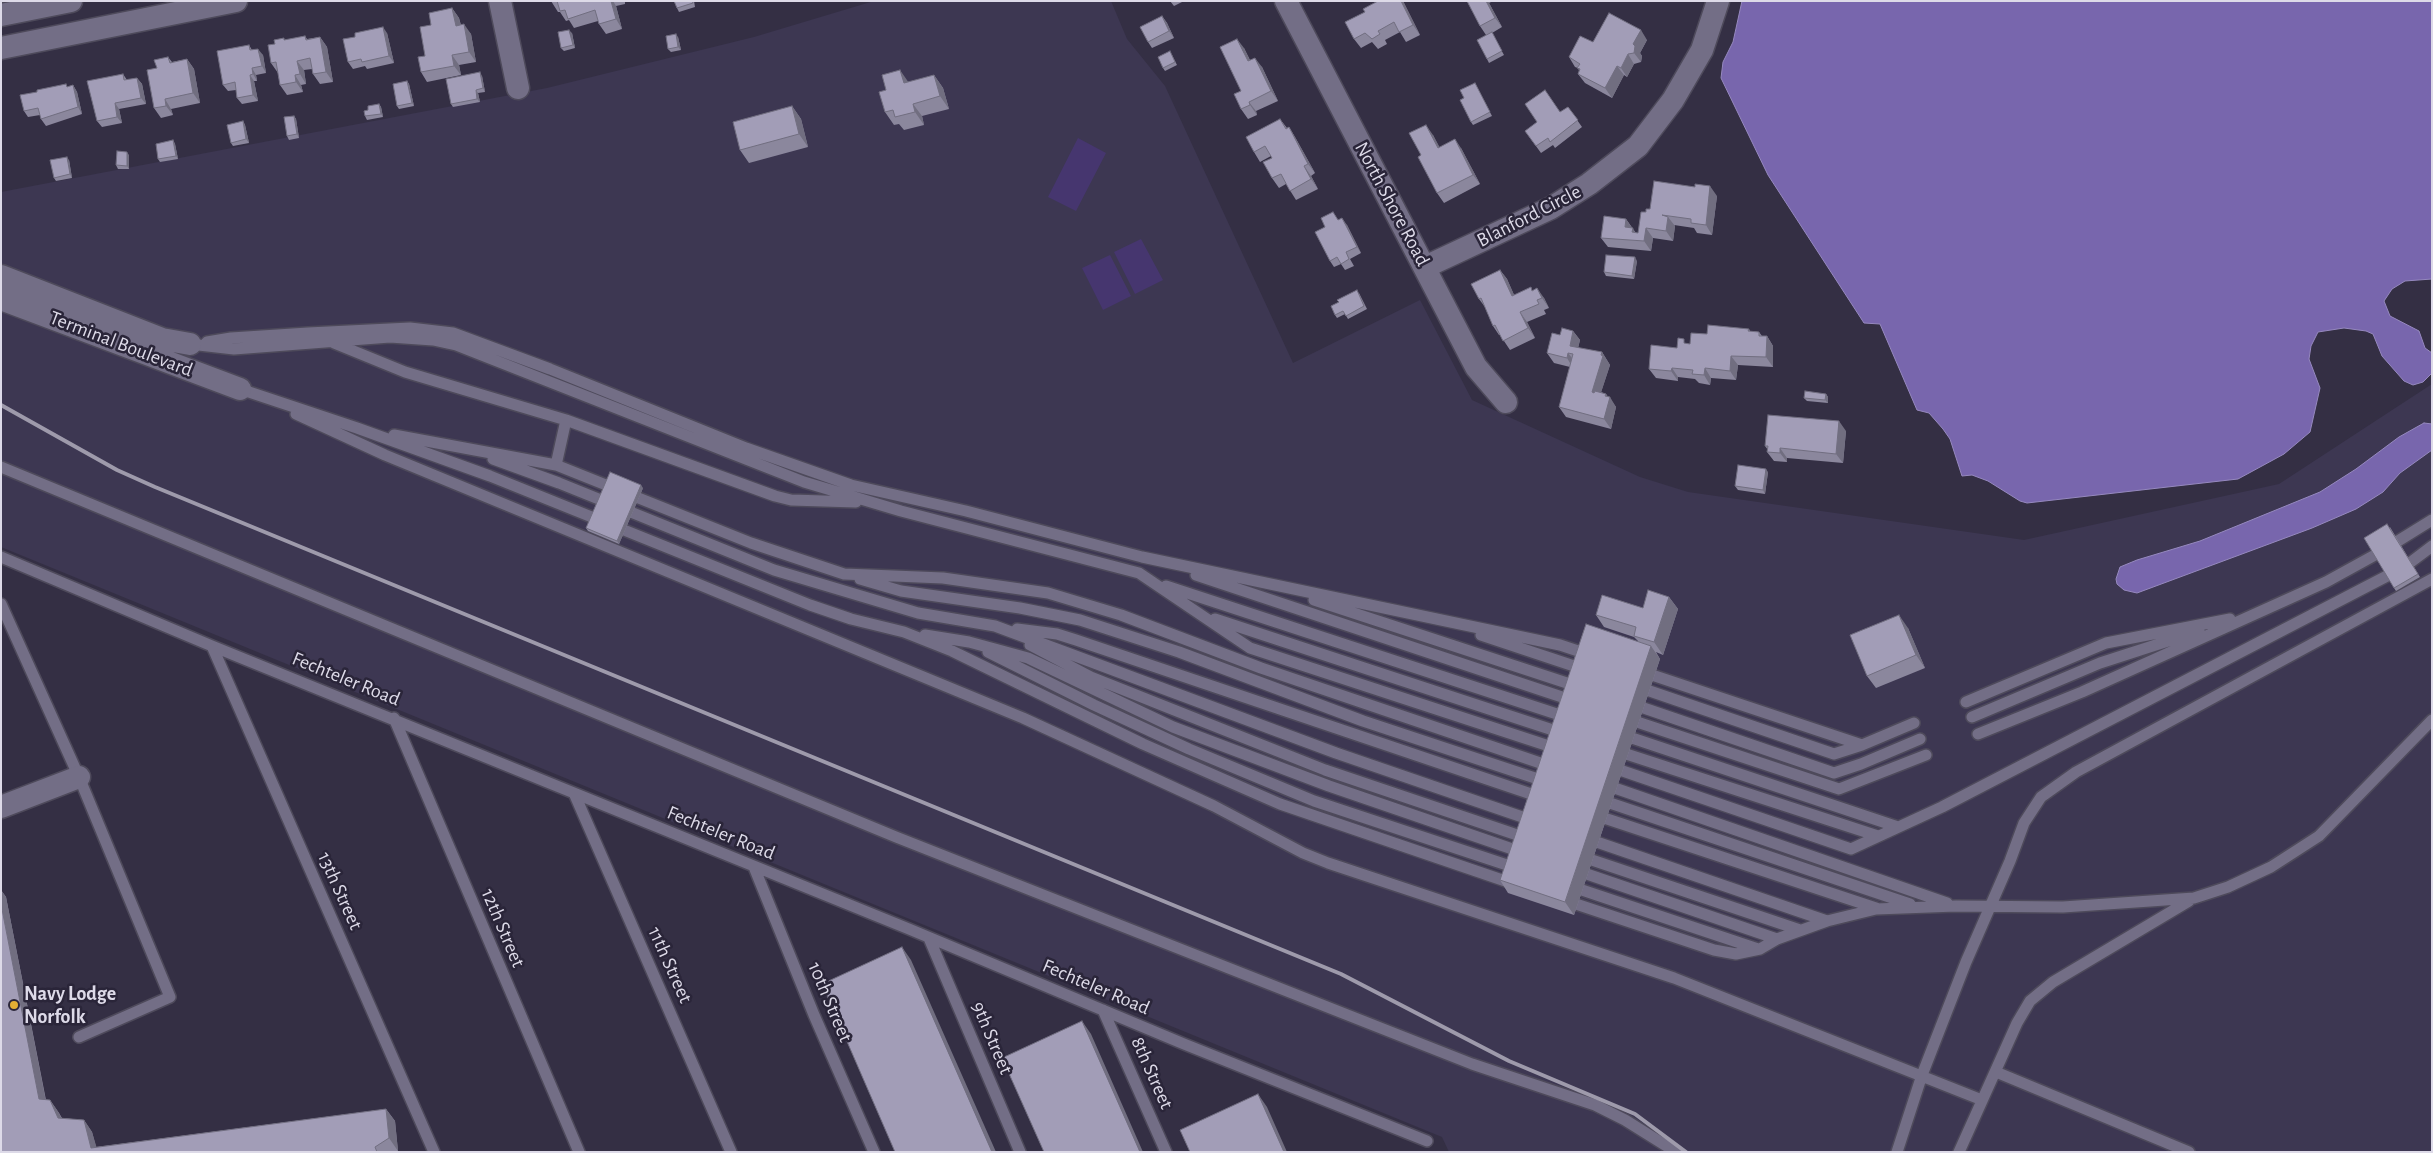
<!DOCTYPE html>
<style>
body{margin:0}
#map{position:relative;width:2433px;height:1153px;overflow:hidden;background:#342f44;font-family:"Alegreya Sans",sans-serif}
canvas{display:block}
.frame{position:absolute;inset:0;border:2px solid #dddae8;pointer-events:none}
</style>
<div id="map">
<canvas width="2433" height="1153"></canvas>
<div class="frame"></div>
</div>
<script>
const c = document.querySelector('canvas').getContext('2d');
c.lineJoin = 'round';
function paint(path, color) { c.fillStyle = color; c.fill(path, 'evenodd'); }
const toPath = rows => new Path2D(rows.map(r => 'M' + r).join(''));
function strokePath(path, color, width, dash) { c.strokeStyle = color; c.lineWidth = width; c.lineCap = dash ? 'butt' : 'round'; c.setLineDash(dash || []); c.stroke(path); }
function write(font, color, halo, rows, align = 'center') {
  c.font = font + ' "Alegreya Sans",sans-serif'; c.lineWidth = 5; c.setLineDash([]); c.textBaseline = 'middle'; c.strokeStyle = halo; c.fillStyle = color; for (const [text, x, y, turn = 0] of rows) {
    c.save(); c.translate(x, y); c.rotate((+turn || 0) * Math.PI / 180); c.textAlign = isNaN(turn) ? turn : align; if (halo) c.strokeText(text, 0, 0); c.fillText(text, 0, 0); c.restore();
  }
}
const built = toPath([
 [874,1,1111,1,1127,39,1165,86,1293,363,1420,300,1472,400,1640,477,1688,492,2024,540,2279,484,2432,384,2432,1152,1449,1152,1442,1137,1,547,1,192,547,88,754,37]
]);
const green = toPath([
 [1078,138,1106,153,1076,211,1048,197],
 [1141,239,1163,280,1135,294,1114,252],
 [1110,255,1131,296,1103,310,1082,268]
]);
const water = toPath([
 [1742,1,2432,1,2432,279,2405,281,2392,289,2384,301,2390,316,2419,331,2425,348,2432,353,2432,373,2423,382,2413,385,2404,381,2382,356,2373,334,2366,331,2344,328,2318,332,2311,346,2309,359,2320,388,2310,432,2284,454,2238,479,2027,503,2020,501,1988,481,1972,475,1962,476,1950,439,1943,429,1929,413,1917,410,1880,324,1864,323,1768,175,1721,78,1723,62,1733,42,1742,1],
 [2424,423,2432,424,2432,450,2400,473,2383,492,2356,509,2312,528,2137,593,2124,590,2117,584,2116,579,2120,567,2137,560,2200,541,2320,492,2356,469,2399,437,2424,423]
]);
const lane = toPath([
 [207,342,231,338,308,333,410,328,453,333,550,369,746,448,851,485,966,511,1142,557,1560,645,1590,655],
 [334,343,405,372,566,420,775,496,791,500,856,502],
 [190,344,234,349,390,337,433,340,456,345,804,482,901,511,1139,573,1250,648,1558,749],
 [240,389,357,428,490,476,810,605,851,619,904,632,952,651,1143,744,1280,804,1514,884],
 [296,414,385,455,1023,718,1214,806,1303,853,1328,863,1674,978,1982,1100],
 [394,435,556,465,751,543,844,574,943,578,1048,593,1121,615,1261,668,1552,767],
 [493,459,559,483,774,570,918,613,995,626,1336,753,1534,821],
 [556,465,566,420],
 [1,467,896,837,1472,1064,1595,1105,1625,1120,1676,1152],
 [2398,541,2432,520],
 [1,557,212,646,909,929,1184,1044,1427,1141],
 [2411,562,2432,546],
 [1196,575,1574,701],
 [860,579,901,591,1020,608,1080,620,1179,652,1363,721,1547,782],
 [1166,586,1569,718],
 [1314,600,1579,687],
 [1,604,79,777,170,997,79,1037],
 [1215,619,1565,734],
 [1017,629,1057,634,1076,640,1543,798],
 [925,635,969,642,1028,658,1173,727,1329,786,1524,853],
 [1481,635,1586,670],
 [1030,645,1091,677,1325,770,1529,839],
 [212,646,434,1152],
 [988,652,1094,705,1189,749,1314,801,1519,869],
 [1640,671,1862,745,1914,723],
 [1635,686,1834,754,1862,745],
 [1966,702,2106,643,2230,619],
 [1629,703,1834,773,1861,764,1920,739],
 [1972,717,2100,663,2199,631],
 [394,718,579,1152],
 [1625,718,1839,789,1926,755],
 [1620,734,1898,827],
 [1978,734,2082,692,2326,582,2375,555],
 [1614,750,1878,836],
 [1608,766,1851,849,1942,807,2387,576],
 [1603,784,1947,903],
 [574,793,731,1152],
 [1598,799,1910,904],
 [1592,814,1876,908],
 [1585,838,1827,921],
 [1577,855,1800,930],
 [754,867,814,1015,874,1152],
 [1575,870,1777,939],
 [1570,886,1758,949],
 [1564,900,1714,950,1736,954,1760,949,1777,939,1827,921,1876,909,1956,906,2063,907,2194,898,2228,887,2271,867,2319,836,2432,720],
 [929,938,1020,1152],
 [1103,1010,1166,1152],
 [1996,1072,2189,1152],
 [1897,1152,1922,1075,1966,962,2010,861,2024,823,2041,797,2076,772,2432,579],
 [1959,1152,2017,1023,2030,1001,2053,982,2189,901]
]);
const street = toPath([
 [500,1,518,88],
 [1286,1,1476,367,1506,402],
 [1,15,71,1],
 [1,48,236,1],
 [1425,267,1551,208,1589,184,1638,146,1673,100,1702,50,1718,1],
 [1,276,162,339,190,344],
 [1,299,240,389],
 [1,807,79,777]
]);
const rail = toPath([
 [1,405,117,470,155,487,1341,974,1509,1061,1635,1114,1686,1152]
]);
const wall = toPath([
 [551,1,625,1,625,4,616,6,622,29,606,34,599,24,598,21,574,28,569,20,566,21,560,12,558,12],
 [674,1,694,1,695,7,679,12,677,8],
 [1170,1,1184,1,1174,6],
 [1378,1,1403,1,1420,35,1406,42,1400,32,1385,40,1387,44,1378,49,1372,42,1361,48,1354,39,1365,12],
 [1467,1,1493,1,1489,3,1502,27,1492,33,1504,55,1489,63,1487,59,1486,35,1480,26],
 [452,8,459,18,461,25,471,34,476,62,459,65,461,75,427,82,421,72,425,56,431,25],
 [1162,16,1167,23,1174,38,1152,48,1148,42],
 [387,33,394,63,367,69,365,66,353,69,348,62],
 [572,33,575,48,564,51,561,48],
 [305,36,307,39,320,37,327,47,333,82,320,84,313,74,312,69,304,70,306,84,301,85,303,92,287,95,280,85,278,73,271,63,275,44,285,40],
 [678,37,681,50,671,52,668,49],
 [1647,40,1640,53,1642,56,1641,62,1634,64,1627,77,1624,75,1612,98,1585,83,1578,74,1579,71,1578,68,1575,67,1569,57,1593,42],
 [249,45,252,50,263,55,266,73,256,75,257,81,254,81,258,101,242,104,237,98,236,90,228,91,223,85],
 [1244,48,1250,60,1262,67,1278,101,1256,111,1257,115,1248,119,1241,109,1241,91],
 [1172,55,1177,65,1165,71,1163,68],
 [168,57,172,62,187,59,194,69,200,103,171,109,173,115,161,118,154,108,157,68],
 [123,74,127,80,137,78,142,84,146,104,119,109,122,123,102,127,97,121],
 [934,75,943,88,949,109,922,116,924,125,904,130,899,124,894,125,885,112,886,90,909,82],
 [482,76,485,92,478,93,480,102,453,107,451,104],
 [407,81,409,84,414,106,399,109,397,106],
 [1475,83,1492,116,1473,125,1471,122,1464,98],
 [73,85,77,92,82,114,46,126,41,119,40,115,28,117,24,111,68,87],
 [379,104,381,107,383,117,367,120,365,116,368,110],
 [792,106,801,119,808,147,749,163,740,150],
 [1568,107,1582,127,1555,148,1553,145,1541,153,1525,131,1560,112],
 [294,116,296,119,299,138,289,140,287,136],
 [1280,119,1287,128,1289,127,1295,137,1315,173,1311,176,1318,189,1296,200,1286,184,1279,188,1272,178,1272,158,1271,156,1260,162,1254,152],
 [243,121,245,125,249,143,233,146,231,143],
 [1433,135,1439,147,1461,148,1480,184,1444,203,1437,193,1421,155],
 [173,140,175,144,178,159,160,162,158,159],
 [129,155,129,169,118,169,116,165],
 [69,160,72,178,56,181,54,178],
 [1717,196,1712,235,1697,233,1694,228,1674,225,1675,226,1673,241,1653,238,1651,251,1608,247,1601,238,1626,219,1636,233,1638,233,1646,212,1650,209],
 [1338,220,1347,225,1361,253,1350,259,1354,266,1345,270,1341,264,1334,267,1330,261],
 [1637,261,1634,279,1606,276,1604,272],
 [1500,270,1507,279,1514,295,1533,290,1544,298,1549,308,1544,310,1546,314,1527,322,1535,338,1510,350,1500,335,1499,335,1493,326,1485,307,1479,299],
 [1359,293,1367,309,1348,319,1345,314,1337,318,1335,315],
 [1749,329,1750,331,1759,332,1762,336,1767,336,1773,346,1773,367,1738,365,1736,380,1711,378,1710,385,1699,383,1695,379,1678,377,1678,381,1656,378,1649,369,1677,348,1687,344,1690,344,1707,334],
 [1573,331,1580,340,1578,348,1602,352,1610,365,1601,392,1606,394,1616,407,1611,429,1566,417,1559,407,1570,367,1554,363,1547,353],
 [1826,394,1828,397,1828,403,1807,401,1804,398],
 [1846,431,1843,463,1787,458,1787,462,1774,461,1767,452,1768,450,1765,446],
 [1768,472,1765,494,1738,490,1735,486],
 [643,488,619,544,588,531,586,528],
 [2390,527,2420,577,2396,591,2394,588],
 [1669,597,1678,609,1663,655,1656,652,1660,659,1574,915,1508,893,1500,880,1638,641,1634,637,1604,627,1596,615,1643,608],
 [1908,628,1925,668,1876,688,1867,676],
 [1,890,6,897,46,1100,50,1100,59,1113,62,1118,84,1120,92,1132,96,1147,386,1109,395,1121,398,1151,397,1152,1,1152]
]);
const shadedWall = toPath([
 [611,1,613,1,616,6,622,29,616,19],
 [1401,1,1403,1,1420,35,1413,25],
 [1486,1,1488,1,1489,3,1502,27,1495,18],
 [452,8,459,18,463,36,456,26],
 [1162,16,1167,23,1174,38,1169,31],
 [464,24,471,34,476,62,469,52],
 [383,27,387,33,394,63,389,56],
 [569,30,572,33,575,48,573,45],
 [1641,30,1647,40,1640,53,1642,56,1641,62,1634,53,1633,44],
 [676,34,678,37,681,50,678,47],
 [320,37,327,47,333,82,326,72],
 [1237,39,1244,48,1255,71,1248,61],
 [258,49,263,55,266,73,262,66],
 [1628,54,1634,64,1627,77,1621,68],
 [452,55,459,65,461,75,454,66],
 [1255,58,1262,67,1278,101,1271,91],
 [187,59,194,69,200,103,193,93],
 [297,61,304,70,306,84,300,74],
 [1617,66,1624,75,1612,98,1605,88],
 [252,68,256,75,257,81,253,74],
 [900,70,909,83,904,83],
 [480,72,482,76,485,92,483,88],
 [250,75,254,81,258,101,253,95],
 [295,75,301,85,303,92,296,82],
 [934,75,943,88,949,109,940,96],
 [137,78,142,84,146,104,141,98],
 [407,81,409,84,414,106,412,103],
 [73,85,77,92,82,114,78,107],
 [476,90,478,93,480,102,477,99],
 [165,99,171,109,173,115,166,106],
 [1249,102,1256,111,1257,115,1250,105],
 [115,103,119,109,122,123,117,117],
 [379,104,381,107,383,117,381,114],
 [913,104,922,116,924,125,915,112],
 [792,106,801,119,808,147,799,134],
 [294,116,296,119,299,138,297,134],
 [243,121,245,125,249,143,246,139],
 [1426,125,1433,135,1445,157,1438,148],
 [1289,127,1295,137,1315,173,1308,164],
 [1455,139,1461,148,1480,184,1473,175],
 [173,140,175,144,178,159,176,156],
 [127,152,129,155,129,169,127,166],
 [67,157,69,160,72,178,70,174],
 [1304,166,1311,176,1318,189,1311,179],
 [1710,186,1717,196,1712,235,1706,225],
 [1668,217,1675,226,1673,241,1666,231],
 [1342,218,1347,225,1361,253,1357,247],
 [1626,219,1639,238,1625,227],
 [1646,228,1653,238,1651,251,1644,241],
 [1635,257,1637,261,1634,279,1632,276],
 [1500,270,1507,279,1519,306,1512,296],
 [1537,288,1544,298,1549,308,1542,298],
 [1520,312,1527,322,1535,338,1528,328],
 [1573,331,1580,340,1576,356,1570,346],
 [1767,336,1773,346,1773,367,1766,357],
 [1602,352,1610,365,1598,402,1592,392],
 [1568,353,1575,362,1573,368,1567,358],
 [1731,356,1738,365,1736,380,1730,371],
 [1672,368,1678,377,1678,381,1671,371],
 [1705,368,1711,378,1710,385,1704,375],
 [1606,394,1609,399,1610,397,1616,407,1611,429,1604,419],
 [1826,394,1828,397,1828,403,1825,400],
 [1839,421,1846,431,1843,463,1836,454],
 [1780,448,1787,458,1787,462,1780,453],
 [1766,469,1768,472,1765,494,1763,490],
 [641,485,643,488,619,544,617,541],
 [1669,597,1678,609,1663,655,1654,642],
 [1899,615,1908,628,1925,668,1916,655],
 [1651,646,1660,659,1574,915,1565,902],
 [1,890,6,897,48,1112,39,1099,1,904],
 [902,947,911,960,996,1152,992,1152],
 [1082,1021,1091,1034,1143,1152,1140,1152],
 [1258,1094,1267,1107,1287,1152,1284,1152],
 [50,1100,59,1113,67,1131,58,1118],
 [386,1109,395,1121,398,1151,389,1138],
 [84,1120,92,1132,98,1152,91,1148]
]);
const building = toPath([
 [557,1,611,1,616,19,599,24,595,10,568,19,565,10,560,11,557,1],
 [674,1,692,1,693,3,677,8,674,1],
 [1378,1,1401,1,1413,25,1399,32,1394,22,1378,31,1380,34,1372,39,1365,33,1354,39,1345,22,1365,12,1363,9,1378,1],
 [1467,1,1486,1,1495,18,1480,26,1467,1],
 [452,8,456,26,464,24,469,52,452,55,454,66,421,72,418,57,425,56,420,27,431,25,429,13,452,8],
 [1609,13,1641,30,1633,44,1635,46,1634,53,1628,54,1621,68,1617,66,1605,88,1578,74,1580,69,1577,68,1580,64,1569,57,1580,36,1593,42,1609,13],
 [1162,16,1169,31,1148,42,1140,27,1162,16],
 [383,27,389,56,362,62,361,59,348,62,343,39,355,37,355,33,383,27],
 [569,30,573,45,561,48,558,32,569,30],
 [1492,32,1502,51,1487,59,1477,40,1492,32],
 [676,34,678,47,668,49,666,36,676,34],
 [305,36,306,40,320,37,326,72,313,74,310,58,297,61,300,74,295,75,296,82,280,85,276,62,271,63,268,45,275,44,274,40,284,38,284,40,305,36],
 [1237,39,1248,61,1255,58,1271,91,1249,102,1250,105,1241,109,1234,94,1241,91,1220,47,1237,39],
 [249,45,250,50,258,49,262,66,252,68,253,74,250,75,253,95,237,98,235,82,223,85,217,51,249,45],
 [1170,51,1175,62,1163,68,1158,57,1170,51],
 [168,57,170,63,187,59,193,93,165,99,166,106,154,108,147,70,157,68,154,60,168,57],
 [900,70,904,83,934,75,940,96,913,104,915,112,895,117,893,110,885,112,879,92,886,90,882,75,900,70],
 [480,72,483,88,476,90,477,99,451,104,446,79,480,72],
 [123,74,124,80,137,78,141,98,115,103,117,117,97,121,87,81,123,74],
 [407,81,412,103,397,106,393,84,407,81],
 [1475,83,1490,112,1471,122,1460,100,1464,98,1460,90,1475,83],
 [66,84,67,87,73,85,78,107,41,119,38,108,24,111,20,95,37,92,37,90,66,84],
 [1545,90,1560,112,1568,107,1578,120,1550,142,1548,138,1536,146,1525,131,1537,122,1525,104,1545,90],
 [379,104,381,114,365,116,364,111,368,110,368,106,379,104],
 [792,106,799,134,740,150,733,122,792,106],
 [294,116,297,134,287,136,284,117,294,116],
 [1280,119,1286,129,1289,127,1308,164,1304,166,1311,179,1290,191,1281,174,1272,178,1263,162,1272,158,1265,146,1254,152,1246,137,1280,119],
 [243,121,246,139,231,143,227,125,243,121],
 [1426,125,1438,148,1455,139,1473,175,1437,193,1418,157,1421,155,1409,133,1426,125],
 [173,140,176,156,158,159,156,144,173,140],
 [117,151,127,152,127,166,116,165,117,151],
 [67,157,70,174,54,178,50,160,67,157],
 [1654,181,1695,187,1695,184,1710,186,1706,225,1691,223,1691,219,1662,215,1668,217,1666,231,1646,228,1644,241,1601,238,1604,216,1626,219,1625,227,1633,228,1632,232,1638,233,1641,212,1646,212,1646,209,1650,209,1654,181],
 [1333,212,1338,220,1342,218,1357,247,1346,252,1349,259,1341,264,1337,257,1330,261,1315,232,1325,227,1321,218,1333,212],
 [1606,255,1635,257,1632,276,1604,272,1606,255],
 [1500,270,1512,296,1531,287,1532,291,1537,288,1542,298,1537,300,1539,304,1520,312,1528,328,1503,341,1495,325,1493,326,1481,298,1479,299,1471,284,1500,270],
 [1357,290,1364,306,1346,316,1343,311,1335,315,1331,306,1339,302,1337,300,1357,290],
 [1708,325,1749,329,1748,331,1759,332,1759,336,1767,336,1766,357,1731,356,1730,371,1705,368,1704,375,1692,374,1693,370,1672,368,1671,371,1649,369,1651,345,1677,348,1678,338,1684,339,1684,343,1690,344,1691,333,1707,334,1708,325],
 [1562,328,1573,331,1570,346,1602,352,1601,355,1603,356,1592,392,1594,393,1595,391,1606,394,1605,396,1610,397,1604,419,1559,407,1573,354,1568,353,1567,358,1547,353,1552,333,1560,335,1562,328],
 [1805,391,1826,394,1825,400,1804,398,1805,391],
 [1768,415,1839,421,1836,454,1780,448,1780,453,1767,452,1768,446,1765,446,1768,415],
 [1738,465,1766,469,1763,490,1735,486,1738,465],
 [610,472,641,485,617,541,586,528,610,472],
 [2387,524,2418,574,2394,588,2364,538,2387,524],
 [1648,590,1669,597,1654,642,1634,636,1636,627,1596,615,1602,595,1643,608,1648,590],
 [1899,615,1916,655,1867,676,1850,635,1899,615],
 [1586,624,1651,646,1565,902,1500,880,1586,624],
 [1,904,39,1099,50,1100,58,1118,84,1120,91,1148,386,1109,389,1138,375,1147,377,1152,1,1152,1,904],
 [902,947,992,1152,895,1152,822,984,902,947],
 [1082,1021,1140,1152,1044,1152,1002,1058,1082,1021],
 [1258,1094,1284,1152,1190,1152,1180,1130,1258,1094]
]);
const markers = [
 [14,1005,5,"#e3ae34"]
];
const streetNames = [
 ["North Shore Road",1392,204,62],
 ["Blanford Circle",1529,216,-27],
 ["Terminal Boulevard",121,344,21],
 ["Fechteler Road",346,679,22],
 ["Fechteler Road",721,833,22],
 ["13th Street",340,891,66],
 ["12th Street",503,928,67],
 ["11th Street",670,965,66],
 ["Fechteler Road",1096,987,23],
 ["10th Street",830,1002,67],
 ["9th Street",992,1038,67],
 ["8th Street",1152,1073,66]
];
const poiNames = [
 ["Navy Lodge",24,994],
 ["Norfolk",24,1017]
];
paint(built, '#3d3752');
paint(green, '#46366f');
paint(water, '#7866ad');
strokePath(water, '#9689bf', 1);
strokePath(lane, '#4e4a5b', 14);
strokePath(street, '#4e4a5b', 25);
strokePath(lane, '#736e86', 11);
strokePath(street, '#736e86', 22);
strokePath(rail, '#9e9aab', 4);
paint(wall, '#8b879d');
paint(shadedWall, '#716e80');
paint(building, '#a29db7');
strokePath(building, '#716e80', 1);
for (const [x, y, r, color] of markers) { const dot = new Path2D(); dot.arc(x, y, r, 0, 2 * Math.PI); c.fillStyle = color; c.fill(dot); strokePath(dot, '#2a2539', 2); }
write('20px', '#dddae8', '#2a2539', streetNames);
write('bold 20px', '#dddae8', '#2a2539', poiNames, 'left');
</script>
